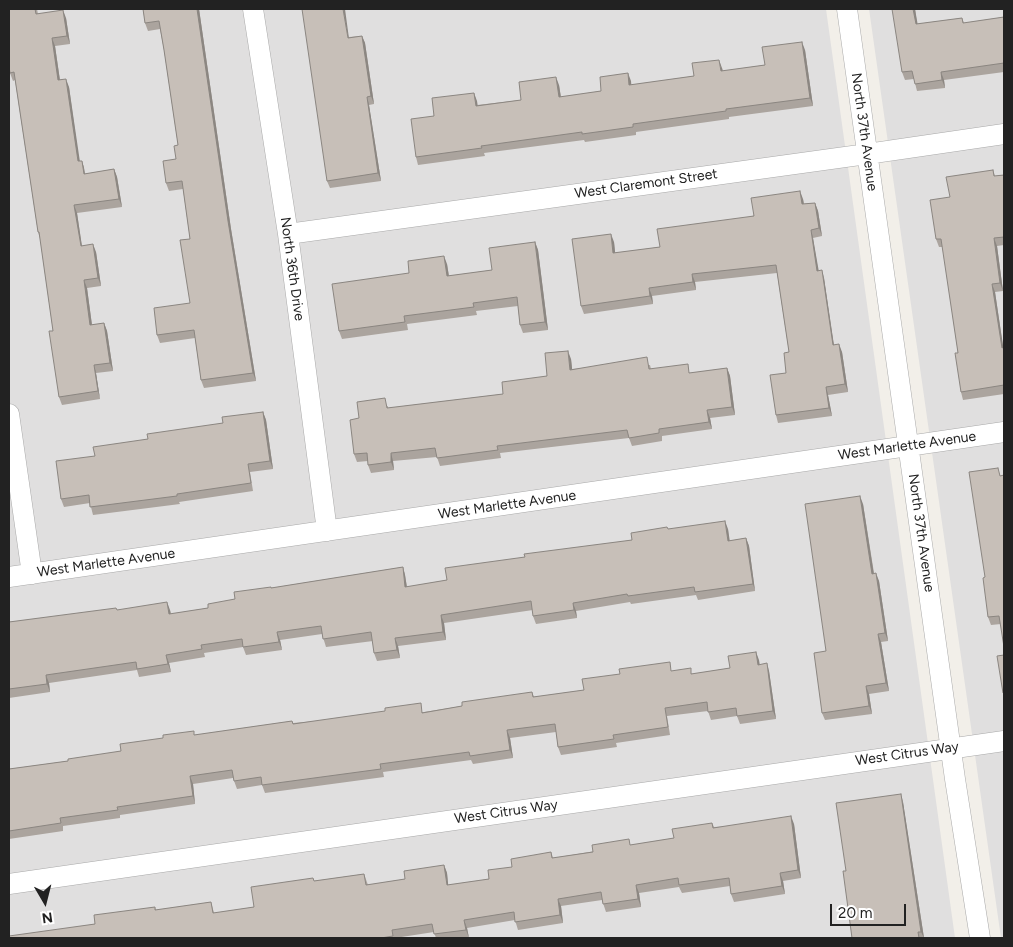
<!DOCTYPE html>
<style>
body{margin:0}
#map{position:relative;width:1013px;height:947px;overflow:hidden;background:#f2efe9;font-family:Figtree,sans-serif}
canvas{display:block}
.frame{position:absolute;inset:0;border:10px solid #222;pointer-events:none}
.north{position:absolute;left:20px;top:877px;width:50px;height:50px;-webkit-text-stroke:4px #fff;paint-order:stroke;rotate:172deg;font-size:14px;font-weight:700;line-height:20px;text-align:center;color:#222}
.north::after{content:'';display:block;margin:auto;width:18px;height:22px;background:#222;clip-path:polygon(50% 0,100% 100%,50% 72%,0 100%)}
.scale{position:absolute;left:830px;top:904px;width:76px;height:22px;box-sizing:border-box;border:2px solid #222;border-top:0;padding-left:6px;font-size:15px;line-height:18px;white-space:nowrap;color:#222;-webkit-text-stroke:4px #fff;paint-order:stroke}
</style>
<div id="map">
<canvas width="1013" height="947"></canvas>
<div class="frame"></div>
<div class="north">N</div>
<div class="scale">20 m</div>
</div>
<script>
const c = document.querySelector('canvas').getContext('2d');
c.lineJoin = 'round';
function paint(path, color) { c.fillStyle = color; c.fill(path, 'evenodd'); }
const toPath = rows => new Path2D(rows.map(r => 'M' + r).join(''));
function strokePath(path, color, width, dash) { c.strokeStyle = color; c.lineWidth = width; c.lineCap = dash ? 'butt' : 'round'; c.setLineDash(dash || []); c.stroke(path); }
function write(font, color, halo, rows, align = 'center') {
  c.font = font + ' Figtree,sans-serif'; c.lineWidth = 4; c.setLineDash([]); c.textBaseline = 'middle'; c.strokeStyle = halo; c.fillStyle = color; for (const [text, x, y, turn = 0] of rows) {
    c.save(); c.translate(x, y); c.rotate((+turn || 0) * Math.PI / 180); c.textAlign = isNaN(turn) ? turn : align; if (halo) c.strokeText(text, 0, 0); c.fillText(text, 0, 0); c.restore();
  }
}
const residential = toPath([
 [9,9,826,9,955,938,9,938],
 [869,9,1004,9,1004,938,1001,938]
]);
const minor = toPath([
 [253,9,288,234,327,531],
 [847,9,955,779,980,938],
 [288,234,867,154,1004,134],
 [9,414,32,574],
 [9,577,1004,432],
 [9,884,1004,741]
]);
const wall = toPath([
 [9,9,37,9,38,14,66,18,70,44,55,46,60,80,69,87,79,161,82,161,84,168,85,174,114,169,117,177,122,207,77,213,82,246,96,252,101,286,87,288,92,325,104,323,107,331,113,371,96,373,100,399,62,405,59,397,53,331,40,238,38,232,15,80,13,81,10,73],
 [143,9,199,9,231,229,256,381,204,388,201,380,195,338,160,343,157,335,190,303,190,239,183,189,169,191,166,183,176,159,178,145,164,50,160,29,148,31,145,23],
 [915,9,917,24,962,18,964,23,1004,17,1004,72,944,80,945,88,917,91,914,79,905,80,902,72],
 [362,36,365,43,374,104,369,105,381,181,330,188,327,181,349,37],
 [805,50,813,106,729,117,729,119,636,132,636,135,585,142,584,140,484,153,485,156,418,165,416,157,434,116,474,93,477,105,521,100,559,85,561,97,601,91,628,73,631,85,694,76,722,68,723,71,765,65],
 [993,170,995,176,1004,175,1004,245,997,246,1003,291,995,292,1003,347,1004,347,1004,394,963,400,961,392,958,353,943,247,939,247,936,239,950,197],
 [803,199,804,204,815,203,818,211,822,236,813,238,818,270,824,278,834,345,842,352,848,392,828,395,832,416,778,423,776,415,786,373,789,352,777,273,695,282,696,290,652,296,653,304,584,314,581,306,614,242,615,253,660,247],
 [535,242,538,250,548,330,523,333,520,325,518,306,476,311,477,315,407,324,408,330,342,339,339,331,409,273,447,264,449,276,492,270],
 [571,359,572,369,650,365,651,369,691,373,727,368,730,376,735,415,710,418,712,429,662,436,662,441,632,446,629,438,500,453,501,458,440,466,437,457,393,461,394,470,371,473,368,465,368,461,357,462,354,454,359,418,388,406,388,408,503,394,547,376],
 [263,412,266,420,273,469,250,472,253,491,179,502,180,504,93,515,90,503,64,507,61,499,95,456,148,439,223,423],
 [1001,476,1001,624,991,625,988,617,985,577],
 [863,504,874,573,879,581,888,641,881,642,889,691,869,694,872,714,825,720,822,713,826,651],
 [668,529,728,529,729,541,746,538,749,546,755,591,698,600,696,595,631,604,630,602,576,611,577,618,536,624,533,616,533,610,444,623,446,640,398,646,400,658,377,661,374,653,373,641,326,647,322,634,280,640,282,650,246,655,243,647,204,653,205,657,169,663,171,672,139,677,137,670,49,683,50,692,9,698,9,622,117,610,170,610,171,614,208,608,271,588,403,567,405,575,407,587,447,580,525,557,632,540],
 [756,652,759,664,769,671,776,719,740,724,737,716,711,720,708,711,667,716,670,735,616,743,617,747,561,755,558,747,556,732,510,738,513,758,473,764,471,760,383,772,384,777,265,793,262,785,237,789,233,778,193,784,195,804,120,815,120,818,63,826,63,831,9,839,9,769,68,761,121,751,195,735,292,721,293,723,424,712,462,706,532,692,534,697,584,690,673,671,693,674,730,668],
 [903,802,924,938,852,938,846,871],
 [712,823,714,827,794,824,801,878,783,881,785,894,734,902,731,894,730,886,682,893,679,887,639,893,641,907,606,912,602,900,561,906,563,923,518,930,515,920,467,928,469,938,436,938,434,932,395,938,9,938,95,924,155,907,156,910,211,902,214,913,254,907,314,881,364,874,368,885,405,879,444,865,447,873,448,885,489,879,512,867,551,852,553,858,674,838]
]);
const shadedWall = toPath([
 [197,9,199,9,231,229,256,381,253,373,228,221],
 [343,9,345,9,350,46,348,38],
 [913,9,915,9,919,32,916,24],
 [63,10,66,18,70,44,67,36],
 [362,36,365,43,374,104,371,96],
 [52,38,55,46,61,88,58,80],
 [802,42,805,50,813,106,810,98],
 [719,60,722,68,724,79,721,71],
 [941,72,944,80,945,88,942,80],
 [628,73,631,81,632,93,629,85],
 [556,77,559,85,562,105,559,97],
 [66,79,69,87,81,169,78,161],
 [474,93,477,101,479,114,476,106],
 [367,97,369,105,381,181,378,173],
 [82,161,84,168,86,182,84,174],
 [114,169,117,177,122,207,119,199],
 [800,191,803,199,805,212,802,204],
 [815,203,818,211,822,236,819,228],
 [74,205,77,213,83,254,81,246],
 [811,230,813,238,820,278,817,271],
 [611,234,614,242,616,261,613,253],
 [994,238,997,246,1003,291,1000,283],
 [535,242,538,250,548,330,545,322],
 [93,244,96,252,101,286,98,278],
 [444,256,447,264,450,284,447,276],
 [822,270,824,278,835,353,833,345],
 [692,274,695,282,696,290,693,282],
 [84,280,87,288,93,333,90,325],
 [992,284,995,292,1004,352,1002,348],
 [649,288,652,296,653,304,650,296],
 [104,323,107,331,113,371,110,363],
 [839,344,842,352,848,392,845,384],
 [568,351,571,359,573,377,570,370],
 [94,365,96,373,100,399,98,391],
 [727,368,730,376,735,415,732,407],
 [826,387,828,395,832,416,829,408],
 [707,410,710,418,712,429,709,422],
 [263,412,266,420,273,469,270,461],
 [391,453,393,461,394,470,391,462],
 [860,496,863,504,875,582,872,574],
 [725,521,728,529,731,549,728,541],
 [746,538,749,546,755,591,753,584],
 [403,567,405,575,408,595,405,587],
 [876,573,879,581,888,641,885,633],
 [167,602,170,610,172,622,169,614],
 [573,603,576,611,577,618,574,610],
 [441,615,444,623,446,640,443,632],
 [277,632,280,640,282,650,279,642],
 [878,634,881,642,889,691,886,683],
 [395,638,398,646,400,658,397,650],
 [756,652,759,660,761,672,758,665],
 [166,655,169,663,171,672,168,664],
 [767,663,769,671,776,719,773,711],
 [46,675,49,683,50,692,47,684],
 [866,686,869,694,872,714,869,706],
 [507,730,510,738,513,758,510,750],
 [190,776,193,784,195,804,193,796],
 [901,794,903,802,924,938,921,932],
 [791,816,794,824,801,878,798,870],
 [444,865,447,873,449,893,447,885],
 [780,873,783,881,785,894,782,886],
 [636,885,639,893,641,907,638,899],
 [558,899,561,906,563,923,560,915],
 [464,920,467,928,469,938,466,930]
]);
const building = toPath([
 [9,9,35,9,36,14,63,10,67,36,52,38,58,80,66,79,78,161,82,161,84,174,114,169,119,199,74,205,81,246,93,244,98,278,84,280,90,325,104,323,110,363,94,365,98,391,59,397,49,331,53,331,39,232,38,232,14,72,10,73,9,67,9,9],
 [143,9,197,9,228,221,253,373,201,380,194,330,157,335,154,308,190,303,180,240,190,239,182,181,166,183,163,161,176,159,174,146,178,145,164,50,159,21,145,23,143,9],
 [302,9,343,9,348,38,362,36,371,96,367,97,378,173,327,181,302,9],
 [892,9,913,9,916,24,962,18,963,23,1004,17,1004,63,941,72,942,80,915,84,912,71,902,72,892,9],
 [802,42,810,98,726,109,726,111,633,124,633,127,582,134,582,132,481,146,482,148,416,157,411,119,434,116,432,98,474,93,476,106,521,100,519,82,556,77,559,97,601,91,600,77,628,73,629,85,694,76,692,63,719,60,721,71,765,65,762,47,802,42],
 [993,170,994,176,1004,175,1004,237,994,238,1000,283,992,284,1002,348,1004,347,1004,385,961,392,955,353,958,353,941,239,936,239,930,200,950,197,946,177,993,170],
 [800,191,802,204,815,203,819,228,811,230,817,271,822,270,833,345,839,344,845,384,826,387,829,408,776,415,770,375,786,373,784,353,789,352,776,265,692,274,693,282,649,288,650,296,581,306,572,239,611,234,613,253,660,247,657,229,754,216,751,198,800,191],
 [535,242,545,322,520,325,517,297,473,303,474,307,404,316,405,322,339,331,332,284,409,273,408,261,444,256,447,276,492,270,489,248,535,242],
 [568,351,570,370,647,357,649,369,688,364,689,373,727,368,732,407,707,410,709,422,659,429,659,433,629,438,627,430,497,446,498,450,437,458,435,448,391,453,391,462,368,465,367,453,354,454,350,420,359,418,357,402,385,398,387,408,503,394,502,382,547,376,545,353,568,351],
 [263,412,270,461,248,464,251,483,177,494,177,496,90,507,89,495,61,499,56,461,95,456,93,447,148,439,147,434,223,423,222,417,263,412],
 [998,468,1000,476,1004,475,1004,647,999,616,988,617,983,578,985,577,969,472,998,468],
 [860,496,872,574,876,573,885,633,878,634,886,683,866,686,869,706,822,713,814,653,826,651,805,504,860,496],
 [725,521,728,541,746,538,753,584,695,592,694,587,628,596,627,594,573,603,574,610,533,616,531,601,441,615,443,632,395,638,397,650,374,653,371,632,323,639,321,626,277,632,279,642,243,647,242,639,201,645,202,649,166,655,168,664,137,669,136,662,46,675,47,684,9,689,9,622,116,608,117,610,167,602,169,614,208,608,208,604,235,599,234,592,271,587,271,588,403,567,405,587,447,580,445,568,525,557,524,554,632,540,631,533,667,527,668,529,725,521],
 [756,652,758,665,767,663,773,711,737,716,736,708,708,712,707,702,665,708,668,727,613,735,614,739,558,747,555,724,507,730,510,750,470,756,469,752,380,764,381,769,262,785,261,777,234,781,232,770,190,776,193,796,117,807,118,810,60,818,61,823,9,831,9,769,68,761,68,759,121,751,120,744,163,738,163,735,194,731,194,735,292,721,293,724,385,711,385,708,421,703,422,713,462,706,462,702,532,692,533,697,584,690,582,679,620,674,619,669,670,662,671,671,691,668,691,674,730,668,728,656,756,652],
 [1004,655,1004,692,1003,693,997,656,1004,655],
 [901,794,921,932,918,932,919,938,852,938,843,871,846,871,836,803,901,794],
 [791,816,798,870,780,873,782,886,731,894,729,878,679,885,678,878,636,885,638,899,603,904,601,892,558,899,560,915,515,922,514,912,464,920,466,930,434,934,432,924,392,930,393,936,381,938,9,938,9,936,95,924,94,915,155,907,155,910,211,902,213,913,254,907,251,887,313,878,314,881,364,874,366,885,405,879,404,871,444,865,447,885,489,879,488,870,512,867,511,859,551,852,552,858,593,852,592,845,629,839,630,845,674,838,672,829,712,823,713,828,791,816]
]);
const streetNames = [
 ["North 37th Avenue",864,132,82],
 ["West Claremont Street",646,184,-8],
 ["North 36th Drive",292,269,82],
 ["West Marlette Avenue",907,446,-8],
 ["West Marlette Avenue",507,505,-8],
 ["North 37th Avenue",921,533,82],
 ["West Marlette Avenue",106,563,-8],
 ["West Citrus Way",907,754,-8],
 ["West Citrus Way",506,812,-8]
];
paint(residential, '#e0dfdf');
strokePath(minor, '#a9a9a9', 21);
strokePath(minor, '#fff', 20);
paint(wall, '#aba49e');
paint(shadedWall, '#8b8681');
paint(building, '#c7bfb8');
strokePath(building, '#8b8681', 1);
write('14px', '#222', '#fff', streetNames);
</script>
